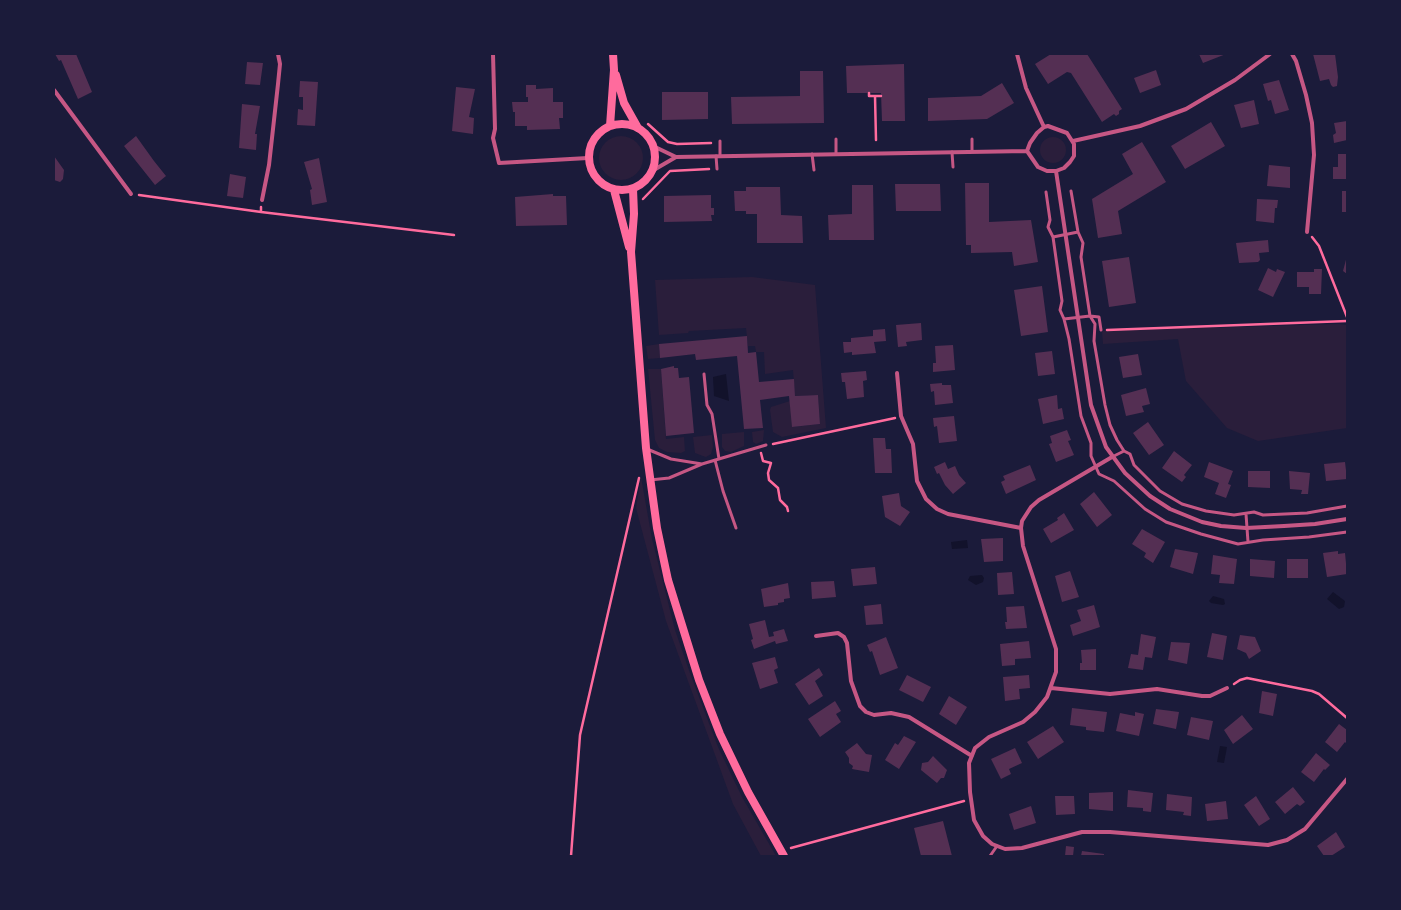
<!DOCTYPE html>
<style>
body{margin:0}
#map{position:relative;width:1401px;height:910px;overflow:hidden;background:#1b1b3a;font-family:Manrope,sans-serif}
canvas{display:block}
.frame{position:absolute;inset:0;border:55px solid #1b1b3a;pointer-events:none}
</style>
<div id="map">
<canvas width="1401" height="910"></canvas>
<div class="frame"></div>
</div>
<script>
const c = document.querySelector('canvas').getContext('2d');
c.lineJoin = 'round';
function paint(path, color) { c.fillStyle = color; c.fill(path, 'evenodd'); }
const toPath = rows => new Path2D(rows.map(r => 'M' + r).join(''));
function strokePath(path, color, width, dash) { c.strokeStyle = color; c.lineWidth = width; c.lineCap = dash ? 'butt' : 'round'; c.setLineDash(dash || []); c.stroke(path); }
const green = toPath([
 '599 158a22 22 0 1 1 44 0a22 22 0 1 1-44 0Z',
 '1040 150a13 13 0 1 1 26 0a13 13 0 1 1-26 0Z',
 [752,277,815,285,826,428,782,437,773,432,770,410,771,407,790,401,793,427,820,424,818,395,795,396,793,370,765,374,764,352,756,352,755,346,748,346,746,328,689,331,688,333,659,335,655,280],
 [1338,324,1347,325,1347,428,1258,441,1227,428,1186,381,1178,339,1103,344,1102,331],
 [659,344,660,358,648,359,646,346],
 [648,369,661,369,666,439,684,437,685,451,681,453,667,452,659,448,655,440],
 [764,430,763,441,756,444,753,442,752,432],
 [744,432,744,446,731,452,725,451,722,447,722,434],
 [712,435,713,447,711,454,706,457,703,456,695,453,693,437],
 [641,477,652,539,675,630,691,676,718,747,742,797,776,856,761,856,733,804,666,621,636,508]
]);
const water = toPath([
 [726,374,729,401,714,396,713,377],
 [967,540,968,548,952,549,951,542],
 [982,575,984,578,983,582,976,585,968,580,970,576],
 [1333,592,1345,601,1344,607,1339,609,1327,599],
 [1213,596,1224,599,1225,604,1223,605,1211,603,1209,601],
 [1220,746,1227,747,1224,763,1217,762]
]);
const building = toPath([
 [55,54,76,54,92,92,78,99,61,60,59,61],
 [1051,54,1087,54,1122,109,1119,111,1119,114,1116,116,1114,114,1102,122,1071,73,1067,72,1048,84,1035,64],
 [1199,54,1226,54,1203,63],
 [1313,54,1335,54,1338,77,1337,86,1333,87,1331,85,1329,79,1320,81],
 [247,62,263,63,260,85,245,84],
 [904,64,905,121,882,121,881,93,847,93,846,66],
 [1156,70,1161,85,1140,93,1134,78],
 [800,71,823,71,824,123,732,124,731,97,800,96],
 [1279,80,1289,110,1275,114,1271,100,1268,101,1263,84],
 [300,81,318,82,315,126,297,125,298,109,303,110,303,97,299,97],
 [1002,83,1014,103,987,119,928,121,928,98,981,96],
 [526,85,536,85,536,89,553,88,553,102,563,102,563,118,559,118,560,129,527,130,527,126,515,126,515,112,513,112,512,102,528,102,528,97,526,97],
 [456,87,475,89,469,117,474,118,473,134,452,131],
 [662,92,708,92,708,119,662,120],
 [1254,100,1259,124,1241,128,1234,105],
 [242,104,260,106,255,134,257,134,256,150,239,148],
 [1347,121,1347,140,1334,143,1333,135,1336,133,1334,123],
 [1211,122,1225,146,1185,169,1171,146],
 [136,136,154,161,166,176,155,185,124,146],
 [1142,142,1166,182,1118,211,1122,234,1098,238,1092,199,1133,174,1122,154],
 [1338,154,1347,154,1347,179,1333,179,1333,167,1338,167],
 [54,156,64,170,63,179,60,182,54,180],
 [319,158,327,202,312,205,310,190,312,189,304,162],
 [1269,165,1290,167,1290,188,1267,186],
 [230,174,246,177,243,198,227,196],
 [965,183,989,183,989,222,1031,220,1038,262,1014,266,1012,252,971,253,971,245,966,245],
 [895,184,940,184,941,211,896,211],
 [852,185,873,185,874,240,829,240,828,215,852,214],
 [746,187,780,187,781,215,802,216,803,243,757,243,757,214,746,214,746,211,735,211,734,191,746,191],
 [1342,191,1347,191,1347,212,1342,212],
 [553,194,553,196,566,196,567,225,516,226,515,197],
 [711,195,711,208,714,208,714,215,711,215,712,221,664,222,664,196],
 [1257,199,1278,200,1277,208,1275,208,1274,223,1256,221],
 [1268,240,1269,252,1259,253,1260,260,1258,262,1239,263,1236,243],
 [1347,256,1347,274,1343,271],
 [1129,257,1136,303,1109,307,1102,261],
 [1268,268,1276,272,1277,269,1285,272,1273,297,1258,290],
 [1314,269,1322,269,1321,294,1309,294,1309,287,1297,287,1297,272,1314,272],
 [1042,286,1048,332,1021,336,1014,290],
 [921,323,922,340,906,342,907,346,898,347,896,325],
 [885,329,886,341,874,342,876,353,852,355,852,352,844,353,843,342,851,342,851,338,873,336,873,330],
 [747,336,748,353,756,352,759,382,794,379,795,396,818,395,820,424,792,427,789,396,760,400,763,428,744,429,737,356,696,360,695,354,660,358,659,344],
 [953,345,955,370,933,372,933,363,936,363,935,346],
 [1052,351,1055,374,1038,376,1035,353],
 [1138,354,1142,375,1123,378,1119,357],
 [674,366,674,368,678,368,679,378,689,377,694,433,666,436,661,369],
 [866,371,867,380,863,381,864,397,847,399,845,382,842,382,841,373],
 [942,383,942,385,951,385,953,403,935,405,934,391,931,392,930,384],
 [1146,388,1150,404,1142,406,1144,412,1126,416,1121,395],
 [1057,395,1058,409,1062,408,1064,419,1043,424,1038,399],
 [954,416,957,441,939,443,937,426,934,427,933,418],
 [1148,422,1164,445,1149,455,1133,433],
 [1067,430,1071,440,1068,441,1074,455,1056,462,1049,444,1052,443,1050,436],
 [873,438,885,438,886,449,891,449,892,473,875,473],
 [1174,451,1192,465,1184,475,1186,477,1182,482,1162,468],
 [945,462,948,469,955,466,959,475,966,483,953,494,945,485,939,473,937,474,934,467],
 [1209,462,1233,471,1228,484,1231,485,1226,498,1215,494,1219,483,1204,477],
 [1345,462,1347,479,1326,481,1324,464],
 [1030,465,1036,480,1006,494,1001,482,1005,480,1003,476],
 [1248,471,1270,471,1270,488,1248,487],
 [1289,471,1310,473,1308,494,1301,494,1302,490,1290,489],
 [1094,492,1112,515,1097,527,1080,504],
 [899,493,901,506,910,512,900,526,885,517,882,496],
 [1064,513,1074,530,1051,543,1043,529,1058,520,1057,518],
 [1142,529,1165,542,1153,563,1144,557,1146,553,1132,544],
 [1003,538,1003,561,984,562,981,539],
 [1175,549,1198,553,1193,574,1170,567],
 [1338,551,1338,554,1345,553,1347,574,1327,577,1323,553],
 [1213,555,1237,559,1234,584,1219,583,1220,575,1211,574],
 [1250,559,1275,561,1274,578,1250,576],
 [1287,559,1308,559,1308,578,1287,578],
 [875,567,877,584,853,586,851,569],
 [1070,571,1079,597,1062,602,1055,576],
 [1012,572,1014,594,998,595,997,573],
 [834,581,836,597,812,599,811,582],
 [788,583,790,598,784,599,784,602,778,603,778,605,764,607,761,589],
 [881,604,883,624,866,625,864,606],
 [1094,605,1100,627,1073,636,1070,625,1081,621,1077,610],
 [1024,606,1027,628,1006,629,1005,622,1007,622,1006,607],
 [765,620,769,637,774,636,773,632,784,629,788,641,776,644,775,641,754,649,751,640,753,639,749,624],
 [1212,633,1227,636,1223,660,1207,657],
 [1141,634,1156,637,1152,658,1145,657,1143,670,1128,668,1131,654,1138,655],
 [1240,635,1255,637,1261,651,1249,659,1246,653,1237,649],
 [886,637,898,668,880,675,872,651,870,652,867,645],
 [1029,641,1031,658,1015,659,1015,665,1002,666,1000,644],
 [1171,642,1190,643,1187,664,1168,660],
 [1096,649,1096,670,1080,670,1080,663,1082,663,1081,650],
 [775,657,778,668,774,670,778,683,760,689,752,663],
 [819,668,823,675,815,681,823,696,809,705,795,684],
 [907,675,931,687,923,702,899,690],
 [1029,675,1030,688,1019,689,1020,699,1005,701,1003,677],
 [1262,691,1277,694,1273,716,1259,713],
 [949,696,967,707,956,725,939,714],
 [835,701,841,711,836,714,841,722,820,737,808,719],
 [1072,708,1107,712,1104,732,1086,730,1086,727,1070,725],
 [1156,709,1179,712,1176,729,1153,724],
 [1135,712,1144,714,1139,736,1116,731,1120,713,1135,716],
 [1242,715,1253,729,1233,744,1224,730],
 [1191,717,1213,721,1209,740,1187,735],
 [1339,724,1347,730,1347,744,1345,742,1337,752,1325,742],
 [1053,726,1064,742,1038,759,1027,742],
 [904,736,916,742,899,769,885,760,895,743,898,745],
 [857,743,866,754,872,755,869,772,852,769,853,766,849,763,849,758,845,752],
 [1015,748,1022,763,1009,769,1011,774,1001,779,991,759],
 [1316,753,1330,765,1325,770,1324,769,1314,782,1301,772],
 [933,756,947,770,944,778,941,778,937,783,921,770,922,763,928,762],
 [1293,787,1305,802,1300,806,1297,804,1285,814,1275,802],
 [1128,790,1153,793,1151,812,1143,811,1143,808,1127,807],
 [1113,792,1113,811,1089,809,1089,793],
 [1167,794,1192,797,1191,816,1183,815,1184,812,1166,810],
 [1055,796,1074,796,1075,814,1056,815],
 [1256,796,1270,819,1259,826,1244,805],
 [1226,801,1228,819,1207,821,1205,804],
 [1031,806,1036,823,1014,830,1009,814],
 [943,821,952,856,921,856,914,828],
 [1336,832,1345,847,1331,856,1324,856,1317,846],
 [1066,846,1074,847,1073,856,1065,856],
 [1082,851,1104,854,1104,856,1081,856]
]);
const path = toPath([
 [869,93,869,96,875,96],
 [648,124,668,142,677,144,711,143],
 [876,140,875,96,881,96],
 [139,195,261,212,261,207],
 [643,199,670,171,709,169],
 [261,212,454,235],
 [1312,237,1319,246,1347,317],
 [1107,330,1347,321],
 [773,444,895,418],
 [761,453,763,461,771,463,768,473,769,480,778,488,780,500,787,507,788,511],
 [1234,684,1240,680,1247,678,1312,691,1319,694,1347,718],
 [791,848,964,801],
 [571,856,580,735,639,478]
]);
const service = toPath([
 [836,139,836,154],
 [972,139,972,151],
 [720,141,720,156],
 [952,152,953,167],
 [812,154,814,170],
 [716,156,717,169],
 [1071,191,1078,232,1083,243,1081,257,1090,316,1095,324,1094,341,1105,405,1110,425,1117,440,1124,451,1130,454,1134,465,1160,491,1182,504,1206,511,1234,515,1254,512,1263,515,1307,513,1347,506],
 [1046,192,1050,220,1048,227,1053,237,1062,301,1060,310,1064,319,1069,339,1081,416,1091,443,1091,456,1099,474,1114,481,1145,509,1166,522,1201,534,1238,544,1263,540,1309,537,1347,532],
 [1053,237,1078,232],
 [1064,319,1090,316,1099,317,1101,330],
 [704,374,707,405,712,414,719,459],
 [647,449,671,459,702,464],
 [1112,457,1124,451],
 [715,460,723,491,736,528],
 [650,480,669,478,702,464,766,445],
 [1246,514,1248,542],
 [990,856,997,846]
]);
const minor = toPath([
 [493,54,495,129,493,138,499,163,588,158],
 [1017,54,1026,88,1044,127],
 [1292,54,1296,61,1306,95,1312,123,1314,155,1307,232],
 [54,90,131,194],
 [1048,126,1067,133,1074,144,1074,156,1070,162,1064,168,1056,171,1047,171,1038,167,1027,151,1030,143,1037,133,1044,127,1048,126],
 [1073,141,1140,126,1186,109,1235,80,1270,54],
 [653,146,676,157,1027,151],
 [652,171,676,157],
 [1056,171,1091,405,1106,447,1125,473,1150,496,1170,509,1202,522,1221,526,1246,528,1284,526,1315,524,1347,519],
 [262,200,269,165,278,84,280,64,278,54],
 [897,373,901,416,913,444,917,481,926,499,937,509,948,514,1021,528],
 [1112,457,1039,500,1031,507,1022,521,1021,528,1023,546,1056,649,1056,672,1047,697,1035,712,1023,722,989,737,975,748,969,763,970,792,974,820,983,836,992,844,1005,849,1022,848,1082,832,1110,832,1268,845,1287,840,1305,829,1347,779],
 [816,636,838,633,844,637,847,643,851,681,860,706,866,712,874,715,891,713,909,717,972,756],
 [1051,688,1110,694,1157,689,1202,696,1210,696,1227,688]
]);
const secondary = toPath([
 [616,75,624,103,638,128],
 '589 157a33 33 0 1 1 66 0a33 33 0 1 1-66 0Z',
 [610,126,614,70,613,54],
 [633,189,634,214,631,252,646,448,657,528,668,580,699,680,720,734,748,792,784,856],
 [614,190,629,247]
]);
paint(green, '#2a1e3b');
paint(water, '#12122b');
paint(building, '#542f53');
strokePath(path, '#ff6b9d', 2.5);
strokePath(service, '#c65784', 3);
strokePath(minor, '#c65784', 4);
strokePath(secondary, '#ff6b9d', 8);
</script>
